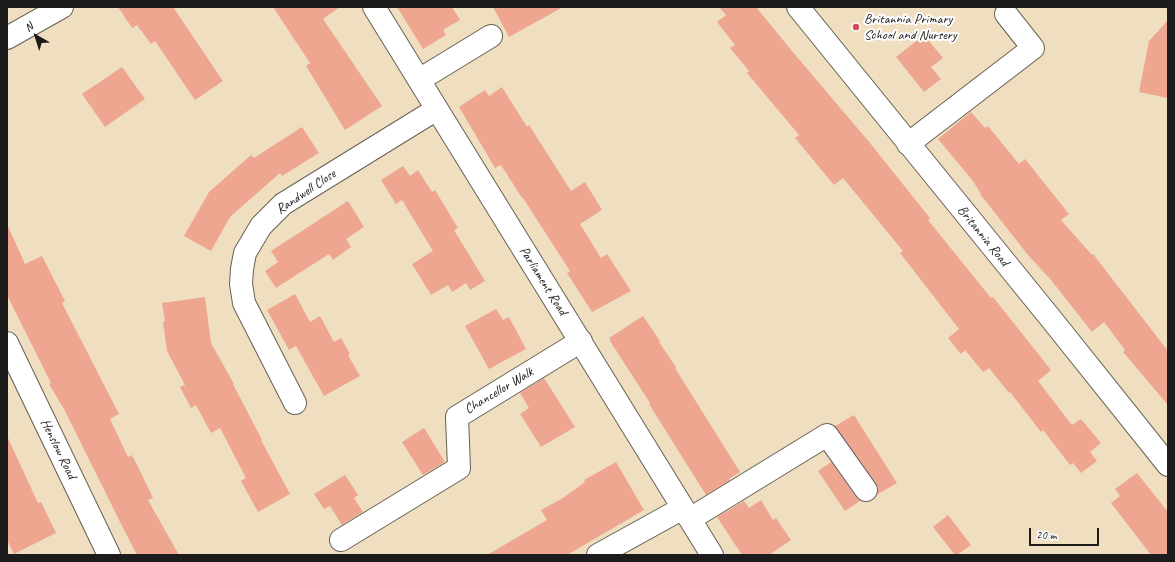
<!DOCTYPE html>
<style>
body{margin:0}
#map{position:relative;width:1175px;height:562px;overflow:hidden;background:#efdfc0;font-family:Caveat,sans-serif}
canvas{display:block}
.frame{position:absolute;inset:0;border:8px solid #1c1c1c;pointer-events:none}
.north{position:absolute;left:16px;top:16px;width:40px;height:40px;-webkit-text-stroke:3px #fff;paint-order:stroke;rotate:321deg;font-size:11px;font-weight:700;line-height:16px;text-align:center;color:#1c1c1c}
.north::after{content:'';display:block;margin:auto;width:14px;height:18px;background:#1c1c1c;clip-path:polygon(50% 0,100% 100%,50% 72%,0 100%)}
.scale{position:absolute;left:1029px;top:528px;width:70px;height:18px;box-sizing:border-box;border:2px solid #1c1c1c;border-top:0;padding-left:5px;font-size:12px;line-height:14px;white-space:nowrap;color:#1c1c1c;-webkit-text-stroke:3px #fff;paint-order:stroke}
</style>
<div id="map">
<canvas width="1175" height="562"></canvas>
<div class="frame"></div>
<div class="north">N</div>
<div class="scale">20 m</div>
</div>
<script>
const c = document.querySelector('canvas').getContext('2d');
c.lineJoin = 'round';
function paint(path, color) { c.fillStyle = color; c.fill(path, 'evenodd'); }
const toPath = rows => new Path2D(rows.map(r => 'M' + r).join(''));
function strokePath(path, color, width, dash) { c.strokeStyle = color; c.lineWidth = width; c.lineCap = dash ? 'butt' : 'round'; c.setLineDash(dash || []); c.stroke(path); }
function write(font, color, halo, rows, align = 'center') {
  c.font = font + ' Caveat,sans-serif'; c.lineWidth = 4; c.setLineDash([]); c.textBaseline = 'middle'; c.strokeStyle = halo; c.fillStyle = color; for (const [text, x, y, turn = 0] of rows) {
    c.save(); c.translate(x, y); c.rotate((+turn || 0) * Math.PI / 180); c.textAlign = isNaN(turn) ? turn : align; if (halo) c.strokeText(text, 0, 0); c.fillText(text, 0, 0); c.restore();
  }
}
const building = toPath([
 [118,7,173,7,223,81,195,100,155,41,151,44,137,25,132,28],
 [273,7,340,7,323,19,382,106,345,130,306,66,310,63],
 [397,7,452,7,460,20,443,30,446,35,423,49],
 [493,7,563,7,509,37],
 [719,7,756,7,797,57,870,143,930,218,928,220,991,298,993,297,1051,370,1038,381,1072,425,1081,419,1101,443,1090,452,1097,461,1081,473,1073,463,1070,465,1043,430,1041,432,1010,392,1009,393,989,368,983,372,965,350,961,354,948,338,959,329,900,253,903,251,843,178,834,185,795,138,799,135,747,73,749,71,730,48,735,45,717,22,726,15],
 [1168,20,1168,98,1139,92,1149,41],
 [924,35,943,58,931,67,941,79,924,92,896,57],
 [122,67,145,99,105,127,82,94],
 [502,87,527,127,529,125,571,191,585,182,602,210,580,224,601,258,607,254,631,291,592,312,567,273,570,271,523,198,522,198,501,165,495,168,459,107,485,90,489,96],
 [971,112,985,128,988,126,1019,164,1025,159,1069,214,1061,220,1092,255,1093,254,1168,351,1168,405,1123,352,1125,350,1104,322,1092,332,1051,280,1028,255,980,194,981,194,973,181,938,139],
 [302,127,319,153,282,176,280,173,230,217,211,251,184,236,209,192,251,155,254,158],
 [403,166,410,176,418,170,432,192,435,190,458,228,454,230,485,281,470,290,466,283,452,292,448,285,431,295,412,264,433,251,402,200,396,204,381,180],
 [348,201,364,227,346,239,351,247,333,260,329,254,276,288,265,271,278,262,271,251],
 [7,224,25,264,42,256,65,301,62,303,119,414,110,419,128,457,132,455,141,473,153,498,148,500,179,555,137,555,122,526,65,411,49,384,51,383,7,295],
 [295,294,310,322,320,316,334,342,341,338,350,354,348,355,360,376,324,396,296,346,289,350,267,310],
 [205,297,211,343,234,384,233,384,262,440,261,440,290,494,258,512,241,481,246,478,220,428,211,433,196,405,191,408,180,387,185,385,167,351,163,322,165,321,162,303],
 [496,309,503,320,509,317,526,349,489,369,465,326],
 [643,316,660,341,659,342,676,367,675,368,740,472,729,479,730,480,706,495,649,404,650,403,610,341,611,340,609,338],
 [544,378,575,427,541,447,520,414,529,408,520,393],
 [854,415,897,483,878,494,878,488,876,483,835,426],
 [424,428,445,462,423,475,402,442],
 [7,436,38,503,41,502,56,533,14,554,7,540],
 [616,462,644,510,567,555,487,555,547,520,541,510,563,498,585,482,584,480],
 [831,462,856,497,860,501,845,511,818,471],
 [1137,473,1168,512,1168,555,1151,555,1111,503,1120,496,1115,489],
 [345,475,358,495,354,498,363,512,342,525,330,506,324,509,314,494],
 [761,500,773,520,776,518,791,540,769,555,742,555,717,517,744,501,749,508],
 [948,515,971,545,957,555,955,555,933,527]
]);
const minor = toPath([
 [374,7,712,555],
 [798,7,1052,320,1168,465],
 [7,38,62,7],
 [419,80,491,36],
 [908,144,1033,48,1006,14],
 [7,343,109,555],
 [295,403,244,303,241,284,242,269,245,253,261,226,283,204,437,109],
 [690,519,827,435,866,490],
 [341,540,459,468,457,417,581,341],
 [598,555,683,508]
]);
const markers = [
 [856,27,4,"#d1495b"]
];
const poiNames = [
 ["Britannia Primary",864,19],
 ["School and Nursery",864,35]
];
const streetNames = [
 ["Randwell Close",306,192,-34],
 ["Britannia Road",983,236,51],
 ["Parliament Road",543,281,58],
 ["Chancellor Walk",499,391,-31],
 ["Henslow Road",58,449,64]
];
paint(building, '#eea691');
strokePath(minor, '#666055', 24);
strokePath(minor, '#fff', 22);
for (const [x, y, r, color] of markers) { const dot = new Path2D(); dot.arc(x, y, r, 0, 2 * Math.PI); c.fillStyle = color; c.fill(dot); strokePath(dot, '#fff', 1.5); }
write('14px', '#1c1c1c', '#fff', poiNames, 'left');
write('14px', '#1c1c1c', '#fff', streetNames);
</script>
